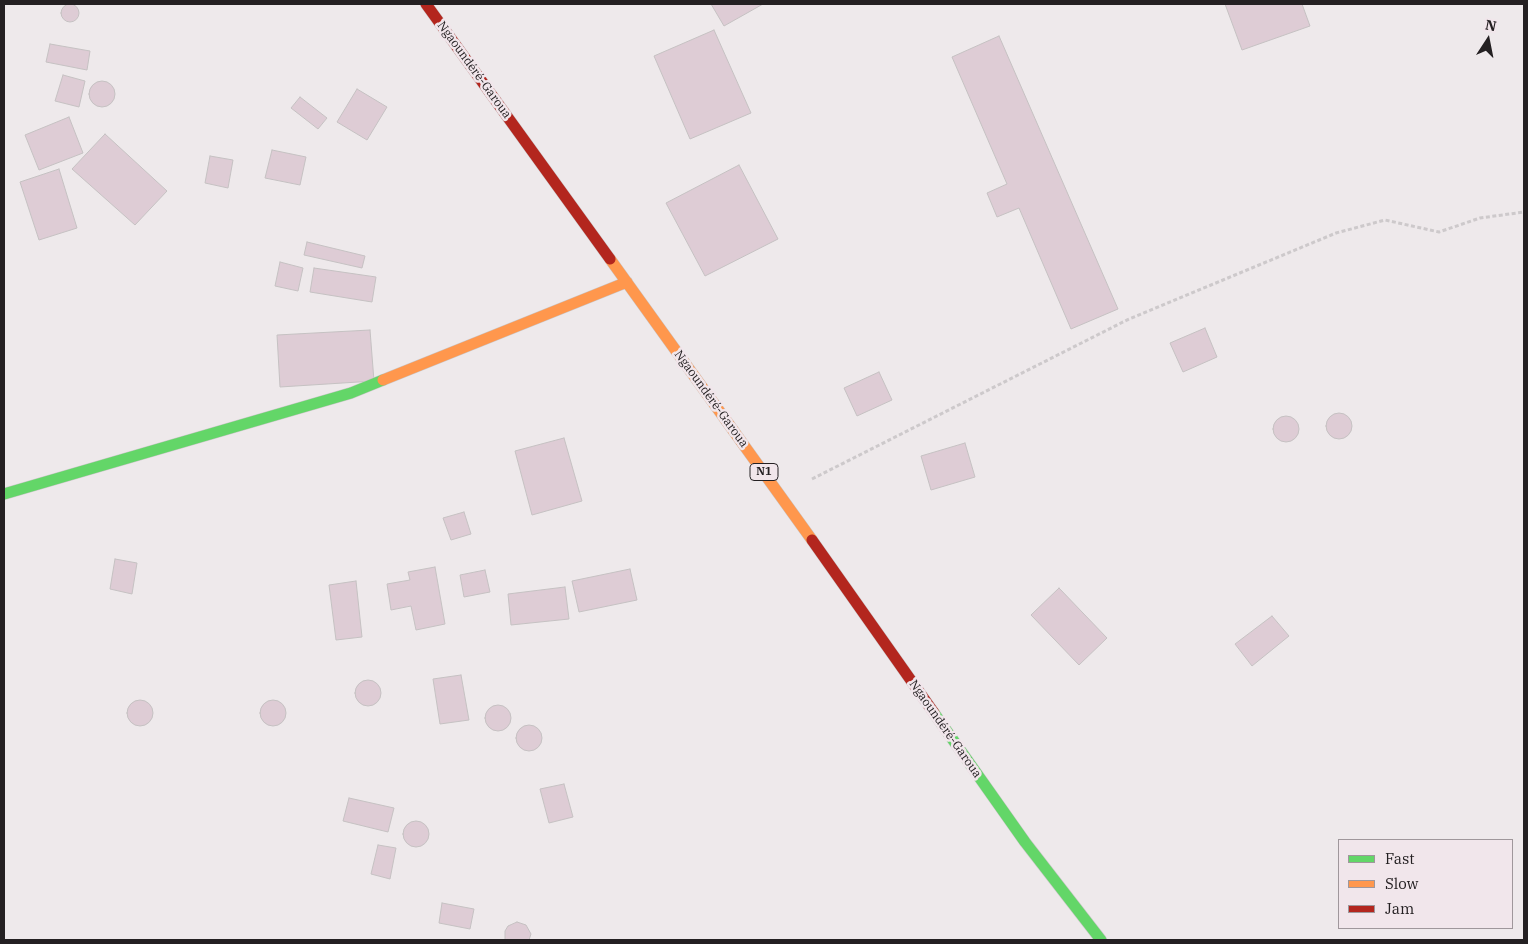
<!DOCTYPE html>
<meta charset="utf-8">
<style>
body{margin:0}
#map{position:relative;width:1528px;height:944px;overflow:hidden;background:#eee9eb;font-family:"IBM Plex Serif",serif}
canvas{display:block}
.frame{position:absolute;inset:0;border:5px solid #242022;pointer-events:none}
.legend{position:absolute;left:1338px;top:839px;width:175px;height:90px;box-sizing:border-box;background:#f1e6eb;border:1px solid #9f979b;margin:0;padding:6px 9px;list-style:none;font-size:15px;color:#242022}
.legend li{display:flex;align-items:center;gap:10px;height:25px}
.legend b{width:25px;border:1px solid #9f979b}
.north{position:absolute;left:1463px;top:15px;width:50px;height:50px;-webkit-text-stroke:4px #f1e6eb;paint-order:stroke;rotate:11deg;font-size:14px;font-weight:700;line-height:20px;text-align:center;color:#242022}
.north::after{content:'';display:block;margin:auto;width:18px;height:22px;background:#242022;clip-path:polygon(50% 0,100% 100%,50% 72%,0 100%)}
</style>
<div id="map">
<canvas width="1528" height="944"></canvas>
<div class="frame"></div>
<ul class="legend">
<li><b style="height:6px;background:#63d668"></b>Fast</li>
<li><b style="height:6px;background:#ff974d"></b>Slow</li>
<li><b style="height:6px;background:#b3261e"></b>Jam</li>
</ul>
<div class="north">N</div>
</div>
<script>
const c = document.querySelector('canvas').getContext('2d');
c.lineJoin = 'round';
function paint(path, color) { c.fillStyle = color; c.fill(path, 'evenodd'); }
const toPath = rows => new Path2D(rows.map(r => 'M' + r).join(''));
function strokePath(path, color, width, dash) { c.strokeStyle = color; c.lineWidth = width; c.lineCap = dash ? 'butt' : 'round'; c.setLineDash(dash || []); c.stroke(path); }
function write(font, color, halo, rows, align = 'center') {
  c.font = font + ' "IBM Plex Serif",serif'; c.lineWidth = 5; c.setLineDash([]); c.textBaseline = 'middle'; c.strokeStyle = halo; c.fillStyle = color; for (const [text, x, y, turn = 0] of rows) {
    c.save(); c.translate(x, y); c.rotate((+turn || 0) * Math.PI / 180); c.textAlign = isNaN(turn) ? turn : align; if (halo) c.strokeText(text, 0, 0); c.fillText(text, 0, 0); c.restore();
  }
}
const building = toPath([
 '61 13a9 9 0 1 1 18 0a9 9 0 1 1-18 0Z',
 [711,4,763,4,724,26,711,4],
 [1225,4,1302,4,1310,26,1242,50,1225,4],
 [714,30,751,113,690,139,654,56,714,30],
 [999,36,1118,309,1071,329,1019,208,997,217,987,193,1007,184,952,57,999,36],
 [50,44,90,51,87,70,46,62,50,44],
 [63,75,85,81,79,107,55,101,63,75],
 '89 94a13 13 0 1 1 26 0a13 13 0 1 1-26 0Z',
 [357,89,387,107,367,140,337,122,357,89],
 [300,97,327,118,318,129,291,108,300,97],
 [69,117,83,153,39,170,25,135,69,117],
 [105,134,167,191,135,225,72,169,105,134],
 [272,150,306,157,300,185,265,178,272,150],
 [210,156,233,160,228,188,205,183,210,156],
 [739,165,778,239,705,276,666,203,739,165],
 [59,169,77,228,39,240,20,182,59,169],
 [307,242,365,256,362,268,304,255,307,242],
 [280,262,303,268,298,291,275,286,280,262],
 [314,268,376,277,372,302,310,292,314,268],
 [1205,328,1217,357,1183,372,1170,343,1205,328],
 [370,330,374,381,280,387,277,335,370,330],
 [879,372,892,400,857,416,844,388,879,372],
 '1326 426a13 13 0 1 1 26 0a13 13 0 1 1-26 0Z',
 '1273 429a13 13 0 1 1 26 0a13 13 0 1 1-26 0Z',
 [564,438,582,501,532,515,515,451,564,438],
 [965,443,975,477,931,490,921,456,965,443],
 [464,512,471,534,451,540,443,518,464,512],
 [115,559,137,563,132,594,110,589,115,559],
 [435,567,445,624,416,630,411,606,391,610,387,584,410,580,408,572,435,567],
 [630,569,637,600,579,612,572,581,630,569],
 [485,570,490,592,464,597,460,575,485,570],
 [356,581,362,637,336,640,329,585,356,581],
 [565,587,569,619,511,625,508,594,565,587],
 [1059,588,1107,638,1079,665,1031,615,1059,588],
 [1272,616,1289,636,1252,666,1235,644,1272,616],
 [461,675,469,720,440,724,433,679,461,675],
 '355 693a13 13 0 1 1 26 0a13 13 0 1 1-26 0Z',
 '127 713a13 13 0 1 1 26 0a13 13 0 1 1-26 0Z',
 '260 713a13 13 0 1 1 26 0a13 13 0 1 1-26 0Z',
 '485 718a13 13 0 1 1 26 0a13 13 0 1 1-26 0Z',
 '516 738a13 13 0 1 1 26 0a13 13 0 1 1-26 0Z',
 [564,784,573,817,549,823,540,789,564,784],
 [349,798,394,808,388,832,343,821,349,798],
 '403 834a13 13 0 1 1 26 0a13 13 0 1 1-26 0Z',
 [378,845,396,848,390,879,371,874,378,845],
 [442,903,474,909,470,929,439,923,442,903],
 [517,922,526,925,531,934,529,940,505,940,505,931,508,926,517,922]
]);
const path = toPath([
 [812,479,1127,320,1336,233,1385,220,1439,232,1480,218,1524,212]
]);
const fast = toPath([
 [4,494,351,393,383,380],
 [934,713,1025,842,1101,940]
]);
const slow = toPath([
 [610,259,812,540],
 [383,380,627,282]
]);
const jam = toPath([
 [426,4,610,259],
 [812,540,934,713]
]);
const shields = [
 [764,472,28]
];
const shieldNames = [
 ["N1",764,472]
];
const streetNames = [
 ["Ngaoundéré-Garoua",474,70,54],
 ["Ngaoundéré-Garoua",711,399,54],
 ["Ngaoundéré-Garoua",945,729,55]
];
paint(building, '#deccd5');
strokePath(building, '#c5c1c2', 1);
strokePath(fast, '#c9c6c7', 12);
strokePath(slow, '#c9c6c7', 12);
strokePath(jam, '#c9c6c7', 12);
strokePath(path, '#cdc9cb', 3, [4, 2.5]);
strokePath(fast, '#63d668', 11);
strokePath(slow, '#ff974d', 11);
strokePath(jam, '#b3261e', 11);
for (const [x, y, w] of shields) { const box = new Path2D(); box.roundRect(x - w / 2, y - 8.5, w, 17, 4); c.fillStyle = '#f1e6eb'; c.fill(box); strokePath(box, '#242022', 1); }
write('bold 11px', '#242022', null, shieldNames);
write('12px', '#242022', '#f1e6eb', streetNames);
</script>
